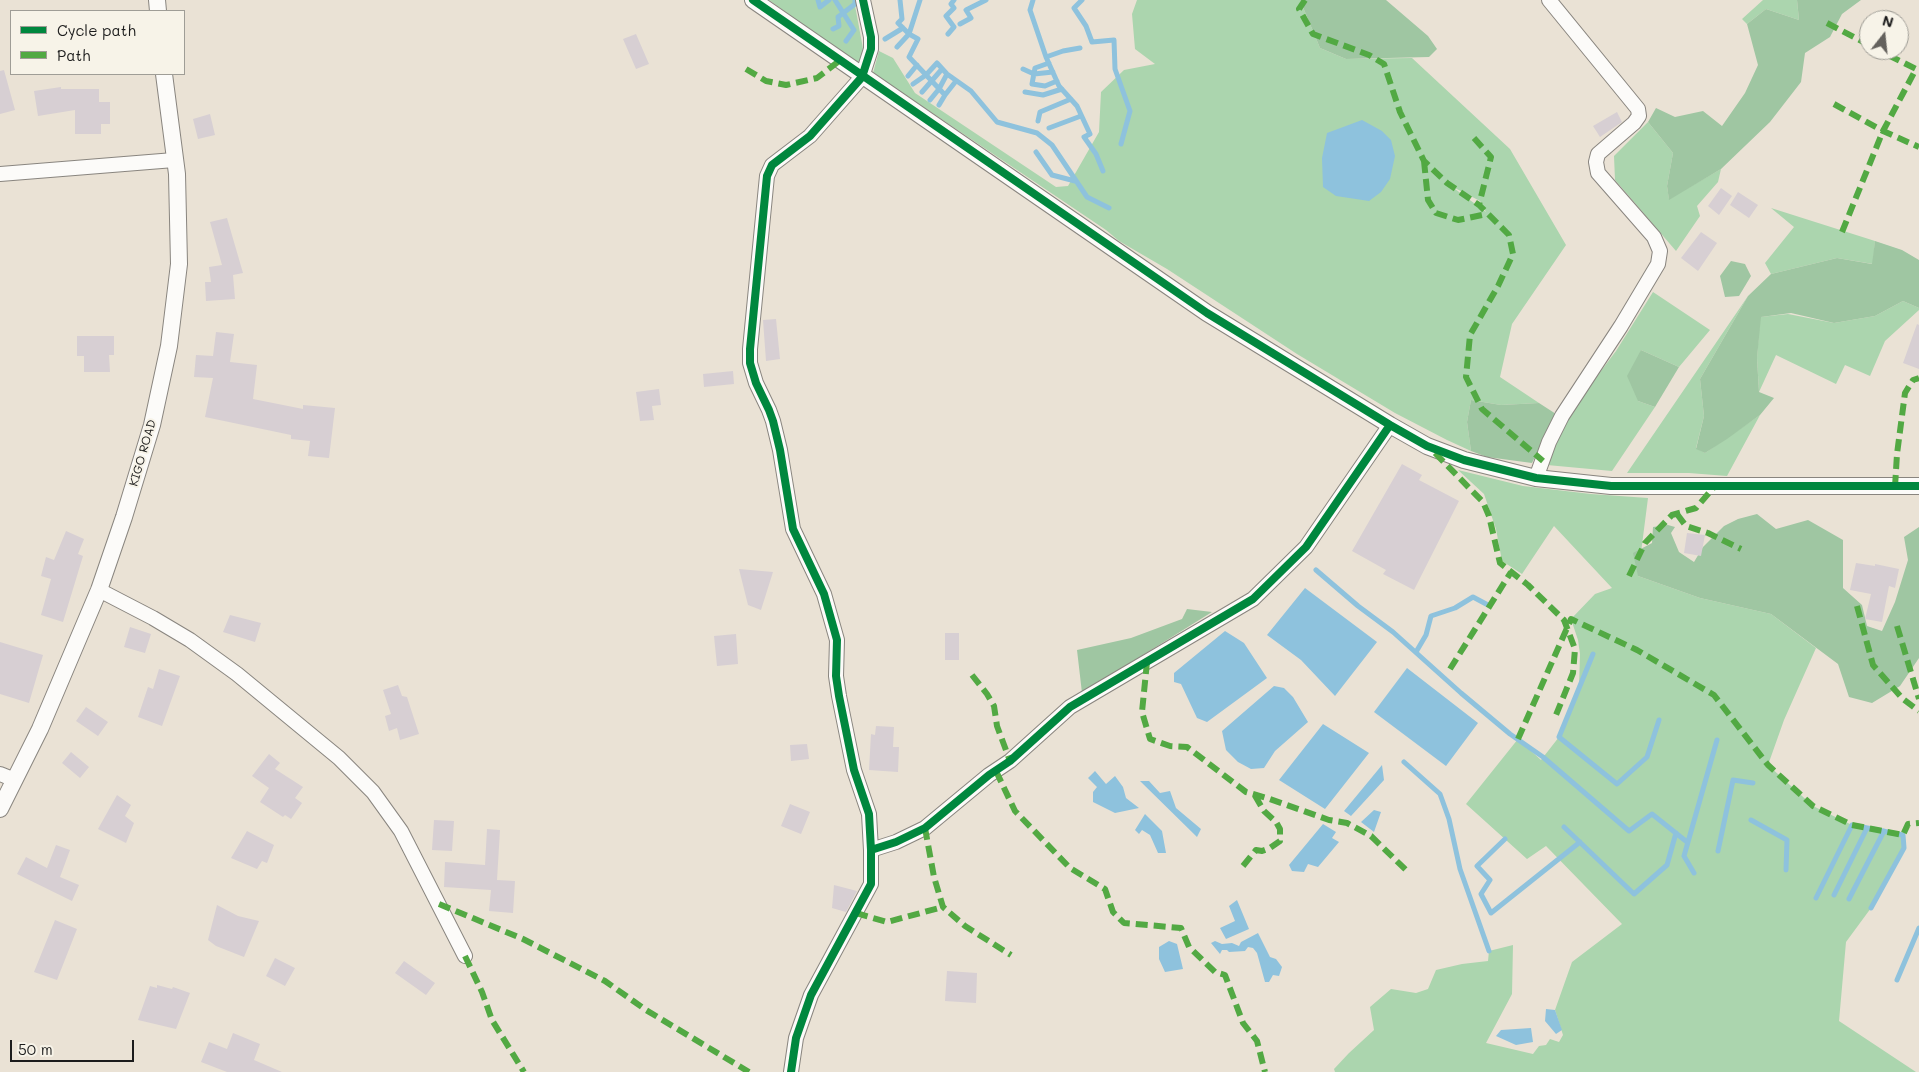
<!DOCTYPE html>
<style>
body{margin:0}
#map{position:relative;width:1919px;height:1072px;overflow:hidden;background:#eae2d5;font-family:Mali,sans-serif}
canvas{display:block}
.legend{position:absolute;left:10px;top:10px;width:175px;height:65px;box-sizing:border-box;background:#f7f3e8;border:1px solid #9f9d96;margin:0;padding:6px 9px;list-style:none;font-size:15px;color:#1c1c1c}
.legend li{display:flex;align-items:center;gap:10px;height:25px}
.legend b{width:25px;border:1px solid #9f9d96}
.north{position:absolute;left:1859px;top:10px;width:50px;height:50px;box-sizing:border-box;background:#f7f3e8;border:1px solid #9f9d96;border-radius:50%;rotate:16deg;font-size:14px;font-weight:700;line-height:20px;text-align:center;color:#1c1c1c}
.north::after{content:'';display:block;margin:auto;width:18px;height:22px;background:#64615d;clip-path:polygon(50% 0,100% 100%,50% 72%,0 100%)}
.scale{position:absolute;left:10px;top:1040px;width:124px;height:22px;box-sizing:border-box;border:2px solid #1c1c1c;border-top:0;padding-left:6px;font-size:15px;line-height:18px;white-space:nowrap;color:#1c1c1c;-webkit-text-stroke:4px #f7f3e8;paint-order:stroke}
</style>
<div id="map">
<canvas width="1919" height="1072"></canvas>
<ul class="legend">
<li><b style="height:6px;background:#00873e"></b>Cycle path</li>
<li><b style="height:6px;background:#52a943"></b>Path</li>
</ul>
<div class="north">N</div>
<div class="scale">50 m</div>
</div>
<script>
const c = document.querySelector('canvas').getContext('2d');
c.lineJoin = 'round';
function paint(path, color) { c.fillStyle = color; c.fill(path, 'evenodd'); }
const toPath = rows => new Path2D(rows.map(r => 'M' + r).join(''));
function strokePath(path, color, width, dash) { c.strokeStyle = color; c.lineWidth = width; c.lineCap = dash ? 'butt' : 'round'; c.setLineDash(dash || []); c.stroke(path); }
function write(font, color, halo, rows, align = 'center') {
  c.font = font + ' Mali,sans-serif'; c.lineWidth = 4; c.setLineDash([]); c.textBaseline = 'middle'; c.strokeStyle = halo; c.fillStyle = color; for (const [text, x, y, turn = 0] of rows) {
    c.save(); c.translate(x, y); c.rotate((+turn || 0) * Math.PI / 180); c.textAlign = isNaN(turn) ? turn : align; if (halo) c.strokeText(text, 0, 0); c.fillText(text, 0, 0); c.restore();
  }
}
const green = toPath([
 [769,0,854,0,864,54,857,64],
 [1137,0,1300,0,1320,48,1346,59,1412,58,1510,149,1566,245,1512,324,1500,377,1539,403,1501,405,1471,400,1467,422,1471,451,1447,440,1395,413,1297,354,1167,269,1119,241,1106,230,873,73,879,51,893,58,915,93,1056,187,1068,186,1099,132,1101,92,1124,70,1155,64,1135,49,1132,14],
 [1451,186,1480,201,1486,212],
 [1763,0,1797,0,1799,20,1766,9,1747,24,1742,19],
 [1648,122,1673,153,1667,186,1669,199,1721,169,1718,182,1697,206,1700,216,1676,251,1615,180,1614,156],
 [1771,208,1875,241,1873,264,1837,258,1771,274,1765,263,1794,227],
 [1653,292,1710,330,1679,367,1641,350,1638,401,1655,407,1612,471,1547,465,1570,412,1616,351],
 [1748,296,1700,379,1704,416,1696,448,1705,453,1760,415,1727,476,1689,473,1627,473],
 [1903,301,1919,308,1919,310,1885,341,1870,376,1845,365,1836,384,1776,355,1759,392,1757,358,1760,317,1788,314,1834,323,1875,316],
 [1458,470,1523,486,1591,494,1648,498,1638,576,1700,598,1771,614,1816,648,1784,720,1768,765,1813,806,1852,825,1903,835,1904,848,1871,908,1846,942,1839,1021,1916,1072,1335,1072,1334,1069,1349,1053,1374,1030,1370,1007,1391,989,1416,993,1428,989,1436,970,1462,964,1488,961,1489,951,1513,945,1512,994,1486,1043,1533,1054,1539,1046,1546,1045,1550,1039,1559,1042,1563,1035,1555,1010,1572,962,1622,924,1546,846,1527,859,1466,804,1518,739,1541,760,1559,737,1579,688,1580,654,1578,640,1571,619,1595,594,1612,588,1554,526,1522,574,1502,561,1496,529,1484,494]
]);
const forest = toPath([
 [1300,0,1386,0,1428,36,1437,49,1429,57,1346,59,1320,48],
 [1797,0,1861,0,1842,14,1830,37,1805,53,1801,82,1770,122,1721,169,1669,200,1667,186,1673,153,1648,122,1656,108,1675,117,1703,111,1722,126,1745,93,1758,65,1747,24,1766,9,1799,20],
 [1875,241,1902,250,1919,260,1919,308,1903,301,1875,316,1834,323,1791,313,1761,317,1757,358,1759,392,1774,398,1760,415,1727,439,1705,453,1696,449,1704,416,1700,379,1748,296,1771,274,1837,258,1872,264],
 [1731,261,1745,264,1751,276,1739,296,1725,297,1720,276],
 [1641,350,1679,367,1655,407,1638,401,1627,376],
 [1471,400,1501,405,1539,403,1556,414,1532,463,1487,457,1471,451,1467,422],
 [1757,514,1776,529,1808,520,1843,540,1843,588,1862,605,1867,626,1882,631,1895,602,1908,560,1904,537,1919,527,1919,658,1900,686,1872,703,1849,697,1838,664,1771,614,1700,598,1638,576,1633,553,1652,543,1653,527,1668,525,1675,527,1671,533,1679,552,1694,562,1703,547,1724,526,1738,519],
 [1187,609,1212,612,1082,693,1077,650,1131,638,1182,619]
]);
const water = toPath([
 [1362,120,1382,131,1391,140,1395,156,1390,179,1381,192,1369,201,1336,196,1323,187,1322,158,1327,133],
 [1305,588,1377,642,1335,696,1301,660,1267,635],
 [1225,631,1244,643,1267,678,1207,722,1197,718,1181,684,1174,682,1174,673],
 [1407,668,1478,723,1446,766,1374,712],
 [1274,686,1284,688,1293,697,1308,722,1275,751,1264,768,1251,769,1238,762,1226,750,1222,731],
 [1323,724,1369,753,1325,809,1279,780],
 [1382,765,1384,780,1351,816,1344,811],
 [1095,771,1106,784,1115,776,1123,787,1126,798,1139,808,1115,813,1093,802,1093,792,1097,787,1088,778],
 [1140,781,1149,781,1160,793,1170,791,1176,808,1201,829,1197,837],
 [1374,810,1381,812,1374,832,1361,822],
 [1145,814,1162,831,1166,853,1158,853,1150,835,1142,830,1139,834,1135,830],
 [1323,824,1336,832,1332,838,1339,842,1318,867,1308,864,1304,872,1292,871,1289,865],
 [1237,900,1249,929,1226,939,1220,928,1235,921,1229,906],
 [1258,933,1270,957,1276,959,1282,967,1279,976,1273,975,1269,982,1265,982,1257,953,1253,948,1248,947,1245,951,1229,952,1227,950,1222,950,1220,954,1211,943,1215,941,1222,944,1232,943,1239,946,1241,942],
 [1169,941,1177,944,1183,969,1165,972,1159,959,1159,947],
 [1546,1009,1555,1010,1562,1030,1556,1034,1545,1021],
 [1531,1028,1533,1042,1516,1045,1496,1036,1501,1030]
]);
const stream = toPath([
 [818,0,820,7,829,0],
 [835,0,854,30,846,41],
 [900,0,902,19,898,23,909,34,918,39,909,57,945,95,939,105],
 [1033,0,1030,10,1046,57],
 [1082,0,1074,8,1086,26,1092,42,1114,40,1115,69,1130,111,1121,144],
 [960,24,971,18,966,10,986,0],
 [833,29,839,26,838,17,855,4,855,0],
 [948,34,954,27,946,16,954,8,951,4,954,0],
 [885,39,903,28],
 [897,47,909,34,920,0],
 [1080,48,1063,51,1046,57,1059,86,1077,106,1090,134,1084,137,1096,154,1103,171],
 [1049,63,1035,68,1032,84,1045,86,1057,81],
 [1023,69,1034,74,1053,72],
 [908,76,917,65],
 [913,84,926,75,937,63,947,74,971,91,997,122,1037,133,1052,145,1087,197,1109,208],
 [922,92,942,69],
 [1025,92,1043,95,1062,89],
 [945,95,956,81],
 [930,100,939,89,947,74],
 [1038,121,1040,112,1071,99],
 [1049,128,1081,116],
 [1036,152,1052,175,1075,181],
 [1316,570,1358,606,1393,632,1461,693,1510,734,1543,757,1629,831,1652,814,1687,842],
 [1416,652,1426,635,1431,616,1455,608,1473,597,1488,605],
 [1593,654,1559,737,1617,784,1647,757,1659,720],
 [1404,762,1440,794,1449,819,1460,869,1489,951],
 [1751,820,1787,840,1786,870],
 [1564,827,1634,894,1667,865,1676,833],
 [1505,839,1477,866,1490,880,1481,894,1491,913,1580,842],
 [1718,851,1733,780,1753,783],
 [1694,873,1684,856,1717,740],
 [1834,895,1867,828],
 [1816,898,1852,825,1903,835,1904,848,1871,908],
 [1849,899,1884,831],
 [1897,980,1919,928]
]);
const building = toPath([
 [636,34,649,64,636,69,623,39],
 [4,70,15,110,0,114,0,71],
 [61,87,61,89,99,89,99,102,110,102,110,124,101,124,101,134,75,134,75,110,38,116,34,91],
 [1617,112,1622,122,1600,137,1593,126],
 [210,114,215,135,198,139,193,119],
 [1721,188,1732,196,1719,215,1708,206],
 [1738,192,1758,205,1749,218,1730,205],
 [227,218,243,273,233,275,235,299,206,301,205,282,211,282,209,267,222,265,210,222],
 [1701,232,1717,243,1698,271,1681,258],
 [776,319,780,359,766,361,763,320],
 [1917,324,1919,325,1919,369,1903,363],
 [216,332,234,334,230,362,257,365,253,399,303,409,303,405,335,408,329,458,308,456,310,441,291,439,291,435,205,417,213,378,194,377,196,355,213,356],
 [77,336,114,336,114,355,109,355,110,372,84,372,84,356,77,356],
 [733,371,734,384,704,387,703,374],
 [659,389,661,405,652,406,654,420,640,421,636,392],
 [1402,464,1422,475,1419,480,1459,501,1414,590,1383,574,1386,570,1352,551],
 [66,531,84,539,78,554,83,556,63,622,41,615,51,579,41,576,46,557,54,560],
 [1687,533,1705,535,1701,556,1684,553],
 [1856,563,1875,566,1875,564,1899,569,1895,588,1889,586,1882,622,1865,619,1871,594,1850,590],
 [739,569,773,572,761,610,748,605],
 [230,615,261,623,255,642,223,632],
 [130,627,151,634,145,653,124,647],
 [945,633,959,633,959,660,945,660],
 [736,634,738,664,717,666,714,636],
 [0,642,43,655,29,703,0,694],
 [159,669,180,676,162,726,138,717,148,687,153,689],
 [398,685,402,696,407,697,419,734,400,740,397,728,389,731,385,716,391,714,383,690],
 [86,707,108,722,98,736,76,721],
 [876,726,894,727,893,747,899,747,898,772,869,770,871,734,875,735],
 [807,744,809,759,791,761,790,745],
 [71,752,89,767,80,778,62,763],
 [269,754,280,763,275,769,303,787,295,798,302,803,291,819,285,815,283,817,260,802,269,788,252,776],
 [117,795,131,805,125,816,134,823,126,843,98,829],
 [790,804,810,812,801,834,781,826],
 [434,820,454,821,452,851,432,850],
 [487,829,500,830,497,880,515,881,513,913,489,911,491,890,444,887,445,862,485,865],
 [247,831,274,845,267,863,262,861,257,869,231,858],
 [56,845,70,850,60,877,79,885,72,901,17,874,26,857,47,868],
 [834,885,857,891,846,912,832,908],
 [217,905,238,916,259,921,244,957,216,946,208,940],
 [55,920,77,929,57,980,34,972],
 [275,958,295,968,285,986,266,976],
 [404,961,435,983,426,995,395,973],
 [947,971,977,973,976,1003,945,1001],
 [157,985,172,989,173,987,190,993,176,1029,138,1020,150,986,157,988],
 [233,1033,260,1044,254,1060,282,1072,227,1072,201,1062,209,1042,227,1049]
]);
const minor = toPath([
 [863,0,871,37,871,49,862,77,810,136,772,165,767,176,750,349,750,363,756,383,769,410,773,421,780,450,793,529,824,594,837,640,836,676,839,696,854,770,869,814,871,850],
 [0,174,174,160],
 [1536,478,1549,442,1562,416,1621,326,1658,264,1660,251,1654,237,1598,173,1596,162,1598,154,1634,123,1639,116,1638,109,1549,0],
 [99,590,153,618,190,640,237,674,339,758,373,792,401,831,465,956],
 [0,774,15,780],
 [791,1072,796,1038,811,995,871,884,871,850,896,842,925,828,989,775,1010,761,1070,707,1253,599,1306,547,1390,425]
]);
const tertiary = toPath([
 [157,0,158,11],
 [753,0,1207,313,1390,425,1427,446,1464,460,1536,478,1611,486,1919,486],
 [0,809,40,729,99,590,124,517,152,425,169,346,179,264,177,174,164,74]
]);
const quiet = toPath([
 [1305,0,1299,9,1313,34,1369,55,1384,64,1400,112,1424,161,1447,183,1479,205,1509,235,1513,254,1498,286,1470,335,1466,377,1482,409,1543,461],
 [1827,23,1869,45],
 [746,69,766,81,786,85,817,78,839,61],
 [1834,104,1883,131,1919,147],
 [1474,138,1491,157,1479,205],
 [1424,161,1428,200,1436,213,1458,220,1487,214],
 [1842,232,1883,131,1916,69,1878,50],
 [1435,453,1483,502,1489,516,1500,563,1528,585,1564,620,1575,649,1573,673,1556,715],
 [1895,487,1897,454,1905,393,1913,380,1919,378],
 [1677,514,1686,526,1708,533,1741,549],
 [1629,576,1645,543,1672,515,1696,508,1714,487],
 [1857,606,1873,665,1903,699,1919,711],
 [1897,626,1919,699],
 [1147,662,1142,712,1150,739,1170,746,1187,747,1246,792,1267,798,1329,820,1347,823,1371,836,1406,870],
 [1450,669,1511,572],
 [972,675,987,694,994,706,997,726,1010,761],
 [1518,739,1571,619,1637,650,1714,695,1768,765,1813,806,1852,825,1903,835,1908,824,1919,823],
 [996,771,1015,811,1070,868,1105,889,1113,912,1124,923,1181,928,1189,947,1215,972,1225,975,1243,1023,1257,1041,1265,1072],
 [925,828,934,877,943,907,965,926,1011,955],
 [1243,866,1256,850,1262,851,1270,848,1280,841,1280,829,1276,822,1264,811,1254,794],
 [439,904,523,939,605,981,646,1010,749,1072],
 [856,913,887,922,943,907],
 [465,956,482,992,492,1020,524,1072]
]);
const cycleway = toPath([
 [753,0,1207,313,1390,425,1427,446,1464,460,1536,478,1611,486,1919,486],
 [863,0,871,37,871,49,862,77,810,136,772,165,767,176,750,349,750,363,756,383,769,410,773,421,780,450,793,529,824,594,837,640,836,676,839,696,854,770,869,814,871,850],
 [791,1072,796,1038,811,995,871,884,871,850,896,842,925,828,989,775,1010,761,1070,707,1253,599,1306,547,1390,425]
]);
const streetNames = [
 ["KIGO ROAD",143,453,-74]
];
paint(green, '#abd5ae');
paint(forest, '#9fc6a2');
paint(water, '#8ec2dd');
strokePath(stream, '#8ec2dd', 5);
paint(building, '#d7cfd3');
strokePath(minor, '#89857f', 16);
strokePath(tertiary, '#89857f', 18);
strokePath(minor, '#fcfbf9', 14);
strokePath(tertiary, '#fcfbf9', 16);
strokePath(quiet, '#52a943', 6, [12, 6]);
strokePath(cycleway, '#00873e', 8);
write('12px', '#1c1c1c', '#f7f3e8', streetNames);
</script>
